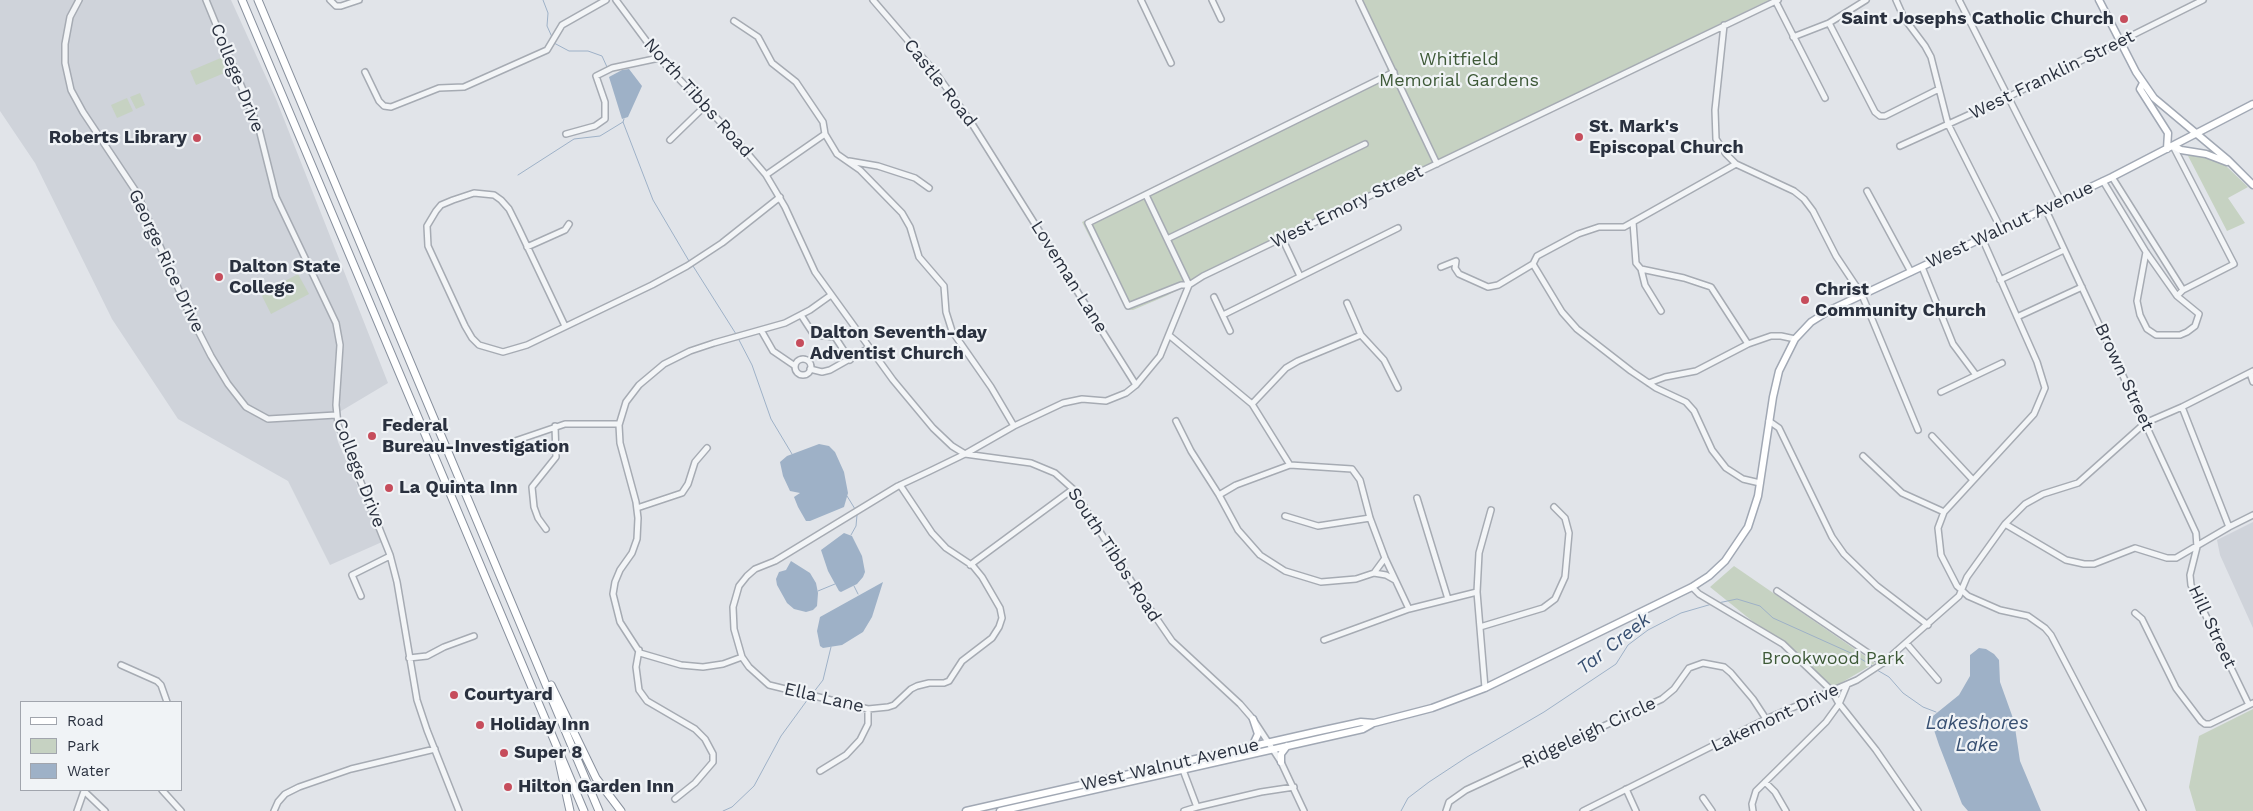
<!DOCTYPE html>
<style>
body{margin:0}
#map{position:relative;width:2253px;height:811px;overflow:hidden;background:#e1e4e9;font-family:"Work Sans",sans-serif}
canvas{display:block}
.legend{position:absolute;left:20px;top:701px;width:162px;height:90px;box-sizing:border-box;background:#f0f3f6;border:1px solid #a1a5ad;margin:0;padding:6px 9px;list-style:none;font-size:15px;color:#2a313f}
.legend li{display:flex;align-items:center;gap:10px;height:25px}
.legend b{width:25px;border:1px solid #a1a5ad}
</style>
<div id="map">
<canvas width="2253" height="811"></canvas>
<ul class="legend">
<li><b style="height:6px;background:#fff"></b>Road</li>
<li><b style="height:14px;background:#c6d2c2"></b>Park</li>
<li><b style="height:14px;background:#9eb1c7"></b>Water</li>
</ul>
</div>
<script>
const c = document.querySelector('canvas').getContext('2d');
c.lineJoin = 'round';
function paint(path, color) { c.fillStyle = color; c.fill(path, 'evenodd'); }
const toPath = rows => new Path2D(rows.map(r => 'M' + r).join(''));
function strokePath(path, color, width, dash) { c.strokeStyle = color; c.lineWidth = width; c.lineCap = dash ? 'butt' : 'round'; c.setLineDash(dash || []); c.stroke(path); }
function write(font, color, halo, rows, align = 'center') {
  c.font = font + ' "Work Sans",sans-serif'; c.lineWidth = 4.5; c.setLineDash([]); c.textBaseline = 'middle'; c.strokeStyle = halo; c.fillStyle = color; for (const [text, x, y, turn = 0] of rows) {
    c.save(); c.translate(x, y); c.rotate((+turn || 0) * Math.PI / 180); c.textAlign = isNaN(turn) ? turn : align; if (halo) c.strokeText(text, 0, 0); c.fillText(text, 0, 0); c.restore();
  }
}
const built = toPath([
 [0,0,231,0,276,99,388,383,336,414,333,420,338,442,382,542,330,565,288,481,178,419,112,319,35,163,0,111],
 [2253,522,2253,628,2220,555,2217,540]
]);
const green = toPath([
 [1356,0,1769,0,1337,209,1166,296,1133,310,1127,310,1082,222,1386,73,1388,67],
 [223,57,229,71,196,85,190,71],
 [140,93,145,105,136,109,130,97],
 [127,98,133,111,117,118,111,105],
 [2186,152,2203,155,2225,165,2248,187,2228,198,2245,223,2227,231],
 [298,274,309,294,271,314,261,294],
 [1734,566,1875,663,1834,687,1710,587],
 [2253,709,2253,811,2196,811,2189,787,2199,736]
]);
const water = toPath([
 [629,69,642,86,628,117,622,119,609,77,622,70],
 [819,444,829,446,835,452,844,472,848,493,844,507,810,521,806,521,798,507,794,497,800,493,790,491,783,476,780,462,787,456],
 [844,533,852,536,862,556,865,572,863,577,857,584,841,592,839,591,828,571,821,550],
 [791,561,810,573,816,583,818,593,817,606,813,610,806,612,794,609,787,603,777,585,776,579,779,572,786,570],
 [883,582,872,617,863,632,842,645,823,648,820,646,817,631,820,617],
 [1979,648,1986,649,1994,654,1999,660,2000,682,2014,721,2020,761,2041,811,1968,811,1962,804,1939,745,1931,721,1933,716,1959,695,1970,676,1970,655]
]);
const stream = toPath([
 [543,0,548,13,547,26,552,37],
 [554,43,569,51,588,51,602,56,607,67],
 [624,119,623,122,653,200,689,261],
 [518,175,574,139,600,136,623,122],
 [693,266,736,334],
 [739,340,752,365,771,419,792,454],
 [847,496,855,509],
 [851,535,856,526,857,515],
 [854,586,858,594],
 [818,591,835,584],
 [1718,603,1737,599,1760,606,1773,618,1853,654,1874,667],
 [1877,670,1889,677,1903,693,1923,707,1936,712],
 [813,693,823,680,831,647],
 [723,811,732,807,754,786,781,736,808,699],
 [1401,811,1408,798,1429,782,1467,757,1544,712,1616,664,1628,645,1648,630,1681,613,1712,604]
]);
const minor = toPath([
 [79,0,70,17,65,44,65,63,71,90,83,112,137,193,188,311,211,356,228,384,246,407,268,419,336,415],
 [206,0,259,129,276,197,336,323,340,345,336,405,338,425,390,555,397,582,417,700,427,730,459,811],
 [330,0,336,6,341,6,359,0],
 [616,0,659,58,726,128,766,175,785,207,815,272,893,380,933,428,952,446,965,454,1031,463,1055,473,1073,489,1135,587,1172,641,1240,704,1253,719,1281,762,1304,811],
 [873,0,935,72,969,119,1136,385],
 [1141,0,1171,63],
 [1212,0,1221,19],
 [1359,0,1437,164],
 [1775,0,1825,98],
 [1896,0,1904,18,1925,46,1931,57,1948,124,2001,229],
 [1959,0,2061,201],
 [734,21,758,37,772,63,796,82,823,122,825,134,837,154,860,170,902,213,910,227,919,257,944,286,946,312,952,331,991,387,1014,426],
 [1829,23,1875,112,1880,116,1885,116,1939,89],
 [1724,25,1715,110,1716,139,1726,154,1736,164,1794,191,1804,199,1813,211,1836,256,1862,295,1918,430],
 [1793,37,1829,23,1866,0],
 [365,72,379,101,384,106,391,107,439,88,464,87,547,50,562,25,606,0],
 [566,134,595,126,605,119,605,102,596,76,612,68,659,58],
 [670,140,704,107],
 [1900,146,2008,97,2203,0],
 [2173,146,2234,264,2183,290,2177,296],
 [849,161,878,166,915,178,929,188],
 [766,175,825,134],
 [2112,177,2183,290],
 [2103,181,2146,252,2177,296,2199,314,2195,326,2187,332,2180,335,2156,335,2147,329,2140,315,2137,301,2146,252],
 [1867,191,1911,272],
 [1146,195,1189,285],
 [2045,208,2196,533,2197,547,2190,575,2191,585,2249,705],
 [1633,222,1636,263,1641,269,1684,278,1711,287,1748,344],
 [1282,238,1300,276],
 [1982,238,2037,362,2045,388,2034,414,1944,512,1938,528,1941,555,1957,586,1968,596,2000,610,2028,616,2045,628,2051,635,2143,811],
 [1167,239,1365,144],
 [527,247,565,230,569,224],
 [1533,264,1537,256,1578,234,1599,227,1624,227,1736,164],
 [1441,267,1456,261,1455,268,1459,274,1488,287,1498,285,1533,264,1562,312,1577,329,1631,371,1656,388,1686,402,1694,411,1712,450,1726,468,1743,479,1760,483],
 [1922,267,1953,344,1976,375],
 [1641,269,1645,285,1661,311],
 [2000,280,2064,250],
 [1189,285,1181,285,1128,306,1088,223,1394,72],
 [1214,297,1230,331],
 [1347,303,1361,335,1384,360,1398,388],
 [801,315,814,335,835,337,850,360],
 [1223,315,1398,228],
 [2017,317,2082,287],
 [565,326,518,227,509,209,501,200,494,195,474,193,453,200,441,205,436,211,427,226,428,246,465,326,472,338,479,345,503,352,527,345,652,285,687,266,722,243,780,197],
 [761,330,773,351,795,366],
 [1170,336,1252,404,1290,465],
 '795 367a8 8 0 1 1 16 0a8 8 0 1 1-16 0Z',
 [810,369,822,372,830,370,869,348],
 [2250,373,2253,382],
 [1649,383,1665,377,1696,371,1748,344,1771,336,1781,336,1795,339],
 [1941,392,2002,363],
 [1252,404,1286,368,1298,361,1361,335],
 [2182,407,2229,527],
 [1176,421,1191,451,1219,495,1238,530,1260,555,1285,571,1321,582,1356,579,1374,573,1385,558],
 [1769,421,1779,428,1832,537,1844,554,1877,586,1928,625],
 [1932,436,1973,480],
 [515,441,565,424,619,424],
 [1863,456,1902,493,1944,512],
 [900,485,932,533,946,548,973,566,982,577,1000,608,1002,618,999,627,992,638,962,661,949,681,944,683,929,683,917,686,911,689,894,705,888,707,868,709,769,685,749,667,742,657,734,629,733,607,739,586,747,576,755,569,775,561,898,486,930,471,965,454,1014,426,1063,403,1082,399,1106,401,1126,393,1136,385,1160,356,1189,285,1203,276,1778,0],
 [1219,495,1236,485,1290,465,1352,469,1360,480,1370,518,1385,558,1409,609,1477,592],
 [1417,498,1448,599],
 [637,508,682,493,688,484,695,462,707,448],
 [1285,516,1318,526,1370,518],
 [2005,524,2066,560,2084,564,2094,564,2135,548,2167,558,2176,558,2229,527,2253,515],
 [546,529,538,518,534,507,532,487,556,457,555,426],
 [970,565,1073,489],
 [1374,573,1386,575,1395,580],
 [1692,587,1699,594,1783,644,1832,691,1838,702,1876,750,1918,811],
 [1777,591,1883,663],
 [361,596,352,575,390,556],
 [2135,613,2142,619,2176,688,2201,721,2205,724,2210,724,2253,703],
 [1480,627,1543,608,1555,599,1565,577,1569,533,1565,518,1554,507],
 [1324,640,1409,609],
 [1907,644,1938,680],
 [639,650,636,667,639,690,647,701,695,729,705,739,713,754,713,762,695,783,675,799],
 [742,657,723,664,703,667,681,665,640,653,620,622,613,594,615,582,620,570,632,553,637,539,638,518,636,502,620,443,619,425,626,402,639,385,664,364,690,351,714,343,785,323,810,310,831,295],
 [409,658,427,656,444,647,474,636],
 [121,665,157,681,161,685,167,702],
 [1485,688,1477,592,1479,553,1491,510],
 [1183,770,1197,807,1184,811],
 [820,771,846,755,860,740,868,724,868,709],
 [1765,782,1775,792,1786,811],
 [1626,789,1636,811],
 [162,790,181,811],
 [1703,798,1712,811],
 [1197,807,1261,792,1294,787],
 [77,811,84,791,105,811],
 [274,811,278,802,285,794,299,787,351,769,435,749],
 [1446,811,1449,802,1466,790,1662,699,1674,689,1689,668,1703,663,1724,667,1731,673,1753,699,1766,719],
 [1583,811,1766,719,1857,680,1883,663,1959,596,1967,577,2005,524,2025,504,2043,494,2078,483,2145,423,2182,407,2253,371],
 [1753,811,1752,804,1756,791,1826,722,1839,704,1847,685]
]);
const major = toPath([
 [2099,0,2136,72,2154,98,2228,160,2253,185],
 [2143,83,2140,89,2168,133,2167,149],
 [2173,146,2181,150,2206,154,2227,162],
 [1252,747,1258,734,1253,719],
 [1281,762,1281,754,1287,746],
 [966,811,1315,732,1361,722,1374,723,1432,708,1485,688,1692,587,1709,576,1725,561,1748,527,1758,496,1773,397,1779,371,1795,339,1811,322,1830,310,2112,177,2253,104],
 [1000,811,1363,729,1372,724]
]);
const highway = toPath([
 [242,0,584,811],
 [258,0,599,811],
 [551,685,596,778,621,811],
 [559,761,570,811]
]);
const markers = [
 [2124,19,5,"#c64d5c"],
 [1579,137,5,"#c64d5c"],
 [197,138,5,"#c64d5c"],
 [219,277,5,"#c64d5c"],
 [1805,300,5,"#c64d5c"],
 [800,343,5,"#c64d5c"],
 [372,436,5,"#c64d5c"],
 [389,488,5,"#c64d5c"],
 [454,695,5,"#c64d5c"],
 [480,725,5,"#c64d5c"],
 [504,753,5,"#c64d5c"],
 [508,787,5,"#c64d5c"]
];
const poiNames = [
 ["Saint Josephs Catholic Church",2114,19,"right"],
 ["St. Mark's",1589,127],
 ["Episcopal Church",1589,148],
 ["Roberts Library",187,138,"right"],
 ["Dalton State",229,267],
 ["College",229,288],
 ["Christ",1815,290],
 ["Community Church",1815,311],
 ["Dalton Seventh-day",810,333],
 ["Adventist Church",810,354],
 ["Federal",382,426],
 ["Bureau-Investigation",382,447],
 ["La Quinta Inn",399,488],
 ["Courtyard",464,695],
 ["Holiday Inn",490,725],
 ["Super 8",514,753],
 ["Hilton Garden Inn",518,787]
];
const parkNames = [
 ["Whitfield",1459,60],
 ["Memorial Gardens",1459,81],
 ["Brookwood Park",1833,659]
];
const streetNames = [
 ["West Franklin Street",2052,75,-26],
 ["College Drive",237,78,68],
 ["Castle Road",940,83,52],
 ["North Tibbs Road",698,98,48],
 ["West Emory Street",1347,207,-26],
 ["West Walnut Avenue",2010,225,-25],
 ["George Rice Drive",166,261,65],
 ["Loveman Lane",1069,277,58],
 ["Brown Street",2124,377,65],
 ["College Drive",359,473,69],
 ["South Tibbs Road",1114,555,57],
 ["Hill Street",2212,627,65],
 ["Ella Lane",824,698,13],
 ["Lakemont Drive",1775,718,-25],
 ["Ridgeleigh Circle",1589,733,-25],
 ["West Walnut Avenue",1170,765,-13]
];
const waterNames = [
 ["Tar Creek",1614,644,-38],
 ["Lakeshores",1977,723],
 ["Lake",1977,745]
];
paint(built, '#cfd3da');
paint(green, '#c6d2c2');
paint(water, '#9eb1c7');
strokePath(stream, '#9eb1c7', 1);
strokePath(minor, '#a6abb3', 8);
strokePath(major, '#a1a8b4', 9);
strokePath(highway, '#89919e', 9);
strokePath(minor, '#f3f5f7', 5);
strokePath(major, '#fff', 6);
strokePath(highway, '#fff', 7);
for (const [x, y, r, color] of markers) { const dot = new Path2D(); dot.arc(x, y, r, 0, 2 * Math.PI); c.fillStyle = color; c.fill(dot); strokePath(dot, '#f0f3f6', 2); }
write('bold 18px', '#2a313f', '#f0f3f6', poiNames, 'left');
write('18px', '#3e5a38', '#f0f3f6', parkNames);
write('18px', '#2a313f', '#f0f3f6', streetNames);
write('italic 19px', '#374f71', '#f0f3f6', waterNames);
</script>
